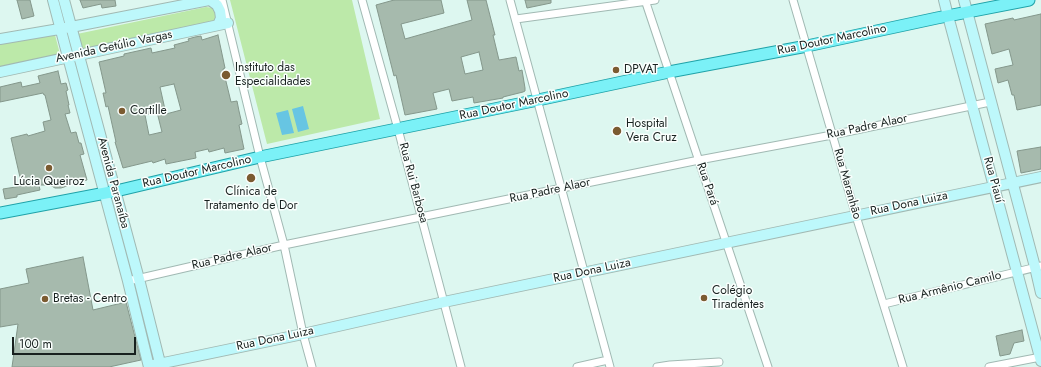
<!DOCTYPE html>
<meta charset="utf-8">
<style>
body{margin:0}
#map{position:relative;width:1041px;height:367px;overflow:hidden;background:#ddf7f0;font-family:Jost,sans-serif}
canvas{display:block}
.scale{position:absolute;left:12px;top:337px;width:124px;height:18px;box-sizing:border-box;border:2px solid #18211f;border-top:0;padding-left:5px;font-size:12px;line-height:14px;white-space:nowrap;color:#18211f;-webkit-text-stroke:3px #fafffd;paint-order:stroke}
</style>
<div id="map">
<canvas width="1041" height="367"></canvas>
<div class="scale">100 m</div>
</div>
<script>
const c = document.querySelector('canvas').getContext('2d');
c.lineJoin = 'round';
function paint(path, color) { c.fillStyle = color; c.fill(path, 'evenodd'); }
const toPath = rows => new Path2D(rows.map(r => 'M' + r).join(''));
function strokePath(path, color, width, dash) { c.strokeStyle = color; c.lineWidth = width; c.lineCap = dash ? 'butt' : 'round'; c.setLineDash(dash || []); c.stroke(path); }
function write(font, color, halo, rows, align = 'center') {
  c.font = font + ' Jost,sans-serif'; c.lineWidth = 3; c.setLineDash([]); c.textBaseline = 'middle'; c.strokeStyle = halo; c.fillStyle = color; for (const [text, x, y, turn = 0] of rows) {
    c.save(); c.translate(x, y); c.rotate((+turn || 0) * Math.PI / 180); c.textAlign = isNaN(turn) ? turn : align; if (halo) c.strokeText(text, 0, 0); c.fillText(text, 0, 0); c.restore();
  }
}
const green = toPath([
 [230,0,352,0,380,119,267,144],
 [206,7,214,8,218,19,211,23,82,51,77,34],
 [55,35,60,54,0,68,0,43]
]);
const water = toPath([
 [303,106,309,129,298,132,292,109],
 [288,110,294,133,282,135,276,113]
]);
const building = toPath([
 [17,0,30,0,34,16,22,19,17,0],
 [80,0,115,0,116,6,102,8,101,4,83,8,80,0],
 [394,0,441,0,444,13,401,24,405,39,472,20,467,0,486,0,495,35,493,35,499,60,516,57,519,71,522,70,525,88,525,91,523,92,503,97,503,98,474,103,473,97,452,101,449,89,433,93,437,109,405,115,396,75,394,76,376,5,394,0],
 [479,52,483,70,465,74,461,57,479,52],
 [525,0,551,0,551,3,527,8,525,0],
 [1041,14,1041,105,1017,110,1014,95,1012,95,1008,80,998,83,995,69,1013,65,1009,49,992,54,985,24,1013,18,1014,20,1041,14],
 [218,35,225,68,223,69,231,102,237,101,239,111,242,124,239,125,244,149,225,153,224,148,209,152,208,149,195,152,196,158,166,164,165,159,153,163,152,161,123,168,115,142,116,142,108,106,106,107,103,93,106,93,99,62,124,56,124,54,151,48,152,53,175,48,174,45,189,41,188,39,195,37,201,36,202,40,218,35],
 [174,84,181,110,166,114,160,87,174,84],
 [157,112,162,132,149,135,145,115,157,112],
 [58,71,61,84,66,83,68,90,66,91,69,105,68,105,70,113,65,114,71,133,76,132,79,143,81,143,84,154,80,155,87,180,66,185,67,186,61,188,55,188,50,185,39,185,40,190,17,195,17,197,5,199,3,189,22,186,11,138,27,134,28,136,45,131,43,122,51,120,45,95,44,95,43,93,0,102,0,87,21,82,22,87,40,83,38,76,58,71],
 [1041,147,1041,169,1021,173,1017,151,1041,147],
 [83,257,93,310,126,302,141,360,109,367,12,367,18,324,0,327,0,289,29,283,26,269,83,257],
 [1022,330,1024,341,1014,343,1010,354,1000,356,996,336,1022,330]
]);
const street = toPath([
 [222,0,260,157,284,245,303,334,312,367],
 [362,0,398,129,461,367],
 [510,0,610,367],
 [645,0,768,367],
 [793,0,856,216,903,367],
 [516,19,655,0],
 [128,281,284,245,699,160,832,135,990,102],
 [884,304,1041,266],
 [577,367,608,360],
 [657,367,670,365,719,362],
 [989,367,1041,357]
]);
const secondary = toPath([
 [53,0,68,57,128,281,149,367],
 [64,0,139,279,161,367],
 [210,0,217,5,220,11,221,18,218,25],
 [944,0,948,16,1041,361],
 [964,0,1035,267,1041,293],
 [0,39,71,27,209,0],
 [0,72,228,23],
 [149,366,303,334,444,302,1041,177]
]);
const primary = toPath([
 [0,213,116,191,260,157,538,100,669,72,807,46,937,18,1029,0]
]);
const markers = [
 [616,70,4,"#7b5b31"],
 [226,75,5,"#7b5b31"],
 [122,111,4,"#7b5b31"],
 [617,131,5,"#7b5b31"],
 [49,168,4,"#7b5b31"],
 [251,178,5,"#7b5b31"],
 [704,298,4,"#7b5b31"],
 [45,299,4,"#7b5b31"]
];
const streetNames = [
 ["Rua Doutor Marcolino",832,40,-12],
 ["Avenida Getúlio Vargas",114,47,-12],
 ["Rua Doutor Marcolino",514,105,-12],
 ["Rua Padre Alaor",867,127,-12],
 ["Rua Doutor Marcolino",197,172,-13],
 ["Rua Piauí",993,180,75],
 ["Avenida Paranaíba",113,183,75],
 ["Rua Rui Barbosa",413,183,75],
 ["Rua Pará",707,184,71],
 ["Rua Maranhão",847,184,74],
 ["Rua Padre Alaor",550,191,-12],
 ["Rua Dona Luiza",909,204,-12],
 ["Rua Padre Alaor",232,257,-13],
 ["Rua Dona Luiza",592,271,-12],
 ["Rua Armênio Camilo",950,288,-14],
 ["Rua Dona Luiza",275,339,-12]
];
const poiNames = [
 ["Instituto das",235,68],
 ["Especialidades",235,82],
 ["DPVAT",624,70],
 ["Cortille",130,111],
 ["Hospital",626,124],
 ["Vera Cruz",626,138],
 ["Lúcia Queiroz",49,182,"center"],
 ["Clínica de",251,192,"center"],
 ["Tratamento de Dor",251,206,"center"],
 ["Colégio",712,291],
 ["Tiradentes",712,305],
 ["Bretas - Centro",53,299]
];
paint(green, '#bce9a9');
paint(water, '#67c5e3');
paint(building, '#a6baad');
strokePath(building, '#84978b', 1);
strokePath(street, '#a1b9b3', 9);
strokePath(secondary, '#a1b9b3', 12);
strokePath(primary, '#1fa2a8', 13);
strokePath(street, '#fff', 7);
strokePath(secondary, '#bdf8fb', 10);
strokePath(primary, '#7bf1f7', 11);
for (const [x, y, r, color] of markers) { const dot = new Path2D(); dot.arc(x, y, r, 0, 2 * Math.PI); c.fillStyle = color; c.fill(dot); strokePath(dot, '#fafffd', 1.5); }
write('12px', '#18211f', '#fafffd', streetNames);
write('12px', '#18211f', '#fafffd', poiNames, 'left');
</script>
